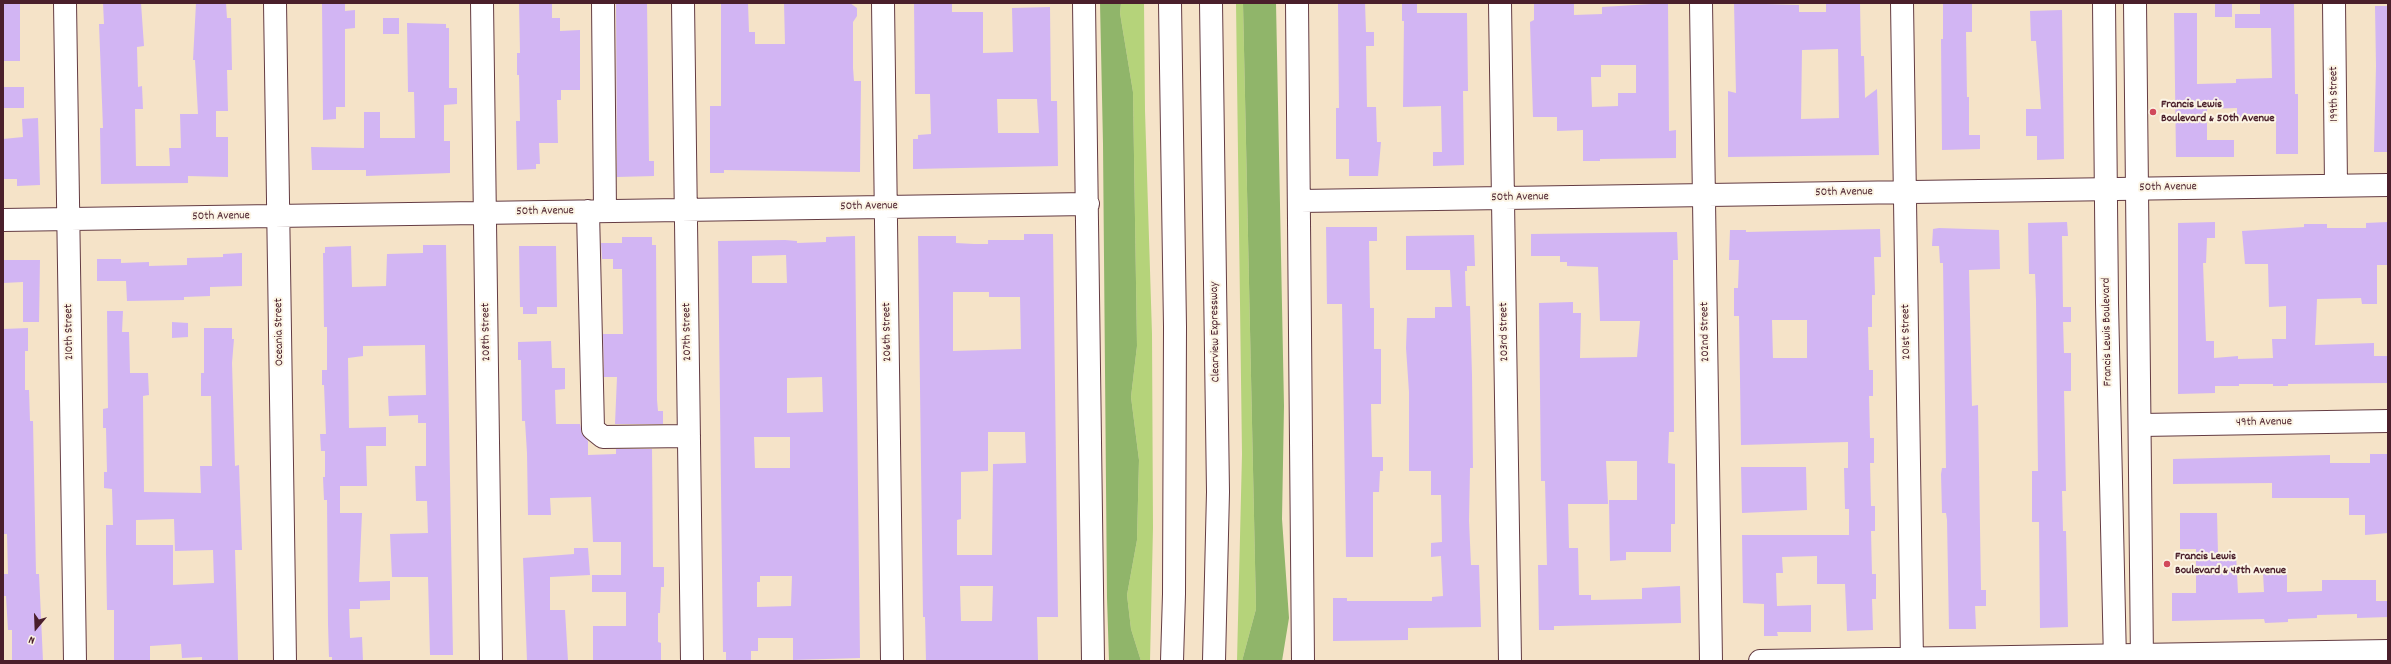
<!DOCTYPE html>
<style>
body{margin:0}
#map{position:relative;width:2391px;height:664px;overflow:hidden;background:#f5e3c8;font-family:Dekko,sans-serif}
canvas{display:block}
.frame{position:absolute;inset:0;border:4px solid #4a1f2b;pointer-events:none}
.north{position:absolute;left:16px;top:608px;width:40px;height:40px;-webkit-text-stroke:3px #fcf5e5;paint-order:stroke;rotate:199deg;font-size:11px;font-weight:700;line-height:16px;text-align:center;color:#4a1f2b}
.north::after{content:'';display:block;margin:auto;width:14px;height:18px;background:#4a1f2b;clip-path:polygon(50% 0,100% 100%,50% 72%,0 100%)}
</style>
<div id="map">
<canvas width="2391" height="664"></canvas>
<div class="frame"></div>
<div class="north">N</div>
</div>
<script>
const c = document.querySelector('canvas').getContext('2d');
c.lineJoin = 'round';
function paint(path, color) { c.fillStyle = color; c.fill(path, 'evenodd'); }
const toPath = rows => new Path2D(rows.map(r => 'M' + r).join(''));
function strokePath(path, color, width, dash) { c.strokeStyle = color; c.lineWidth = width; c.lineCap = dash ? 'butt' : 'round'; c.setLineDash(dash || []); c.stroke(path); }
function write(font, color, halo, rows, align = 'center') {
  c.font = font + ' Dekko,sans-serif'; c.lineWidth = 4; c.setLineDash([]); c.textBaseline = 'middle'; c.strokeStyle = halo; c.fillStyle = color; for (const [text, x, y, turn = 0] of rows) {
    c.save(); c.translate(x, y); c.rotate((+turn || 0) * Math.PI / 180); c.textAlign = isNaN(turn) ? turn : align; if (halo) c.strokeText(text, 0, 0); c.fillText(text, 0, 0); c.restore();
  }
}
const green = toPath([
 [1121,3,1144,3,1145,111,1152,334,1153,528,1150,661,1141,661,1131,629,1127,595,1137,540,1139,460,1131,397,1137,346,1133,92,1120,13],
 [1236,3,1243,3,1256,609,1242,661,1237,661,1242,454]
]);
const forest = toPath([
 [1100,3,1121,3,1120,13,1133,92,1137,346,1131,397,1139,460,1137,540,1127,595,1131,629,1141,661,1109,661,1107,598,1103,144],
 [1243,3,1276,3,1284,406,1282,519,1289,618,1282,661,1242,661,1256,609]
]);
const building = toPath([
 [3,3,20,3,20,61,3,61],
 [103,3,141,3,144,46,137,47,138,87,142,86,143,109,135,109,136,166,170,166,169,148,181,148,180,114,198,114,195,60,193,60,196,3,226,3,227,18,231,18,232,70,227,70,228,111,216,111,216,137,228,137,228,177,188,176,188,183,101,184,100,128,103,128,99,24,104,24],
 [322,3,345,3,345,11,355,10,355,28,345,29,345,107,336,107,336,119,323,120],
 [519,3,552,3,552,18,560,18,560,31,580,30,580,90,561,90,561,100,557,100,558,143,539,143,540,164,536,164,536,169,517,170,516,121,520,121,519,75,517,75,517,53,520,53],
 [616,3,647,3,649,161,654,161,654,176,617,177],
 [721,3,748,3,749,32,755,32,755,44,785,44,784,3,850,3,857,8,857,16,853,22,853,68,854,81,861,81,860,172,724,170,724,173,710,173,710,106,721,106],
 [914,3,952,3,952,12,983,12,983,53,1013,52,1012,8,1050,7,1051,101,1057,101,1058,166,913,169,913,139,918,139,918,135,931,134,930,94,915,94],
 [997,99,1037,99,1039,133,998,133],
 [1338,3,1365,3,1366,32,1374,32,1374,46,1366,46,1367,107,1376,107,1377,142,1381,142,1378,176,1349,176,1349,159,1336,159,1336,108,1339,108],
 [1402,3,1417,3,1417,13,1467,13,1468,91,1463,91,1464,165,1433,166,1433,152,1442,152,1441,106,1403,107,1404,21,1402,21],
 [1534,3,1574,3,1574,15,1602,14,1602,7,1668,3,1669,131,1676,130,1676,158,1600,159,1600,161,1583,161,1583,130,1557,131,1557,117,1533,117,1530,22,1534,20],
 [1601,65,1636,65,1636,93,1618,93,1618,106,1592,107,1591,77,1601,77],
 [1734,3,1799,5,1799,12,1826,12,1826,3,1860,3,1861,56,1864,56,1865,98,1877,89,1879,155,1728,157,1728,91,1736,93],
 [1838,49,1839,118,1801,119,1802,50],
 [1943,3,1972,3,1972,32,1966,32,1967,97,1969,97,1969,135,1980,135,1980,149,1942,150,1941,39,1943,39],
 [2215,3,2232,3,2232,17,2215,17],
 [2260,3,2294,3,2295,94,2298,94,2298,154,2276,154,2276,118,2237,118,2237,108,2207,109,2207,140,2234,140,2234,157,2176,157,2174,13,2197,13,2197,84,2236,83,2236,79,2272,78,2271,28,2235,28,2235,14,2260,14],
 [2375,6,2388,6,2388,152,2374,152,2376,66],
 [2062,10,2064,159,2037,160,2037,136,2026,136,2026,109,2041,109,2036,41,2031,41,2030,11],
 [383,18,399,18,399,34,383,34],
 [407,23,446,24,446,28,449,28,449,88,457,88,457,104,444,105,444,141,450,141,450,173,366,176,366,170,312,170,311,147,364,148,364,112,380,112,380,138,415,138,414,92,408,92],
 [3,87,24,87,24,108,3,108],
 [38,118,40,185,17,186,17,179,3,179,3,139,23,137,22,119],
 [2067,222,2068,236,2062,236,2063,307,2071,307,2071,322,2063,322,2064,353,2071,353,2071,391,2064,391,2066,491,2062,491,2063,531,2066,531,2068,627,2040,628,2039,522,2032,522,2032,471,2038,471,2036,300,2035,274,2029,274,2028,223],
 [2215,222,2215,238,2207,238,2206,263,2203,263,2206,341,2214,341,2214,358,2238,356,2238,359,2273,358,2272,339,2286,339,2286,306,2269,307,2268,264,2245,264,2242,231,2304,227,2304,224,2327,224,2327,228,2366,228,2366,223,2388,222,2388,265,2377,265,2377,304,2362,304,2361,298,2317,299,2315,345,2374,343,2374,356,2388,356,2388,383,2288,384,2288,386,2273,386,2273,384,2239,384,2239,386,2215,386,2215,393,2178,394,2178,223],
 [1326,227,1377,227,1377,241,1369,241,1370,308,1374,308,1374,349,1381,349,1381,404,1371,404,1372,457,1383,457,1383,471,1380,471,1379,492,1373,492,1373,557,1346,557,1342,304,1327,304],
 [1939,228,1999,230,2000,269,1969,270,1972,406,1978,405,1981,590,1986,590,1986,606,1975,606,1976,629,1949,629,1947,520,1946,513,1942,513,1941,474,1942,468,1946,468,1943,263,1940,263,1939,246,1932,246,1933,229],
 [1880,229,1881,257,1874,257,1875,295,1872,295,1872,327,1868,327,1869,370,1873,370,1873,396,1869,396,1870,438,1874,438,1874,463,1870,463,1871,506,1875,506,1875,531,1871,531,1872,574,1876,574,1876,599,1872,599,1873,630,1847,631,1845,584,1817,584,1817,556,1782,557,1783,573,1776,573,1777,606,1811,605,1811,632,1777,632,1778,636,1764,636,1764,604,1743,603,1742,535,1849,535,1849,509,1845,509,1844,468,1848,468,1848,442,1741,445,1739,316,1734,316,1734,288,1738,288,1739,260,1729,260,1730,230,1746,230,1746,232],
 [1772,320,1807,320,1807,358,1773,358],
 [1677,232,1678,260,1673,260,1674,432,1669,432,1668,463,1675,464,1675,524,1671,524,1671,552,1626,552,1626,560,1610,561,1609,500,1637,500,1637,461,1606,461,1608,504,1568,504,1569,548,1578,548,1579,595,1591,595,1591,600,1642,599,1642,588,1680,586,1681,623,1559,626,1554,626,1554,630,1539,630,1538,565,1547,565,1545,481,1541,481,1539,303,1573,302,1573,313,1581,313,1580,358,1637,357,1640,321,1600,321,1598,267,1567,266,1567,262,1560,262,1560,256,1531,256,1531,234],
 [1024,234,1053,234,1058,617,1037,617,1038,661,926,661,925,617,923,617,918,236,956,236,956,243,974,244,988,244,988,240,1024,240],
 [953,292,989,292,989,297,1020,297,1021,349,953,351],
 [988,432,1025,432,1026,463,993,464,992,555,957,555,957,520,961,519,961,472,988,471],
 [960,586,993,586,992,621,961,621],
 [1474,235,1475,266,1467,266,1467,271,1465,271,1466,306,1470,306,1472,375,1473,468,1470,468,1469,521,1471,565,1479,565,1481,627,1408,628,1408,640,1333,641,1333,598,1347,598,1347,601,1432,601,1432,597,1443,596,1441,556,1431,557,1431,543,1442,542,1441,495,1431,495,1431,471,1409,471,1409,392,1406,348,1407,318,1435,318,1435,307,1452,307,1450,270,1406,270,1406,236],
 [855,236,860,658,793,660,793,638,758,638,758,651,751,651,751,661,726,661,726,652,723,652,718,241,785,240,797,241,797,243,826,242,826,237],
 [786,255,787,283,752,283,752,256],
 [822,377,823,412,787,413,787,378],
 [754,437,790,437,790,468,755,468],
 [760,576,792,576,791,606,757,607,757,582,760,582],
 [622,237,652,237,652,245,656,245,657,400,658,411,663,411,663,424,615,424,617,377,604,377,603,334,623,334,622,269,613,269,613,259,602,259,601,243,622,243],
 [423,245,446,245,453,655,430,655,428,577,392,577,390,534,428,533,427,501,416,501,415,466,426,466,426,423,418,423,418,415,389,416,388,396,426,395,425,345,363,346,363,356,348,358,349,428,386,427,386,446,366,446,367,486,340,486,340,513,362,513,359,582,390,581,390,600,360,601,360,609,349,609,350,638,362,637,363,661,332,661,332,657,329,657,328,624,327,500,324,500,323,477,325,477,325,451,321,451,320,434,326,434,324,385,322,385,322,370,327,370,327,327,324,327,323,253,325,253,325,247,351,246,352,287,386,286,387,254,423,253],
 [519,246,556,246,557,307,537,307,537,314,523,314,523,307,520,307],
 [242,253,242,286,210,287,210,296,184,297,184,300,127,301,126,281,97,281,97,259,121,259,121,263,149,262,149,266,187,265,187,258,223,257,223,254],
 [3,260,40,260,39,322,23,322,23,282,3,283],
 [107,311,123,311,122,332,129,332,130,373,148,373,149,395,143,396,144,492,201,493,200,466,212,466,211,396,201,396,201,373,204,373,204,328,232,328,232,339,234,339,232,363,235,466,239,465,242,550,235,550,238,661,202,661,202,657,182,658,181,644,150,646,150,661,114,661,114,610,107,610,106,553,106,525,113,525,112,489,104,488,104,472,107,472,106,428,103,428,103,409,108,408],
 [174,519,175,551,213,550,214,583,173,585,173,545,136,545,136,520],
 [172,322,188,323,188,337,172,338],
 [28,328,28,351,25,351,25,390,29,390,30,421,33,421,36,574,39,574,43,661,12,661,12,630,8,630,6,596,3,596,3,574,8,574,7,534,3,534,3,329],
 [551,341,552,368,565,368,565,389,555,390,556,424,580,424,582,434,588,441,588,455,616,454,616,449,652,449,653,567,664,567,664,587,661,587,660,613,658,613,658,642,661,643,661,661,593,661,593,626,626,626,626,592,592,592,592,575,621,575,621,542,593,542,591,497,550,498,551,515,528,515,527,453,525,421,522,421,521,360,518,360,518,342],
 [2370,454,2388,454,2388,533,2365,535,2365,515,2349,515,2349,498,2272,498,2272,483,2173,484,2173,459,2330,455,2330,463,2370,463],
 [1741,467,1806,467,1807,510,1742,513],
 [2180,513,2217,513,2218,554,2236,554,2238,593,2264,592,2263,573,2287,572,2287,592,2322,591,2322,580,2376,580,2376,601,2388,601,2388,617,2357,618,2357,614,2317,615,2317,618,2288,619,2288,622,2265,623,2264,619,2172,621,2172,593,2196,593,2196,549,2180,549],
 [574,548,588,548,590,575,550,577,550,610,565,610,568,661,527,661,523,558,574,554]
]);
const minor = toPath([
 [65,3,75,661],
 [275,3,285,661],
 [482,3,491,661],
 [603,3,605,211],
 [683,3,692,661],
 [883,3,892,661],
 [1084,3,1093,661],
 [1297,3,1303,661],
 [1500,3,1510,661],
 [1701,3,1711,661],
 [1902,3,1912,661],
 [2334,3,2336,185],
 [1300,201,2388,185],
 [588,211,593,429,603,437,689,436],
 [3,220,1088,204],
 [2141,425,2388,421],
 [1760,661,2388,651]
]);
const major = toPath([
 [2104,3,2107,303,2115,661],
 [2135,3,2142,661]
]);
const highway = toPath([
 [1170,3,1175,327,1174,594,1172,661],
 [1211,3,1218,492,1214,661]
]);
const markers = [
 [2153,112,4,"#d1495b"],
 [2167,564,4,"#d1495b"]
];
const streetNames = [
 ["199th Street",2335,94,-91],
 ["50th Avenue",2168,188,-1],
 ["50th Avenue",1844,193,-1],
 ["50th Avenue",1520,198,-1],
 ["50th Avenue",869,207,-1],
 ["50th Avenue",545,212,-1],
 ["50th Avenue",221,217,-1],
 ["210th Street",70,332,-91],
 ["Oceania Street",280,332,-91],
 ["208th Street",487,332,-91],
 ["207th Street",688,332,-91],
 ["206th Street",888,332,-91],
 ["Clearview Expressway",1216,332,-91],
 ["203rd Street",1505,332,-91],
 ["202nd Street",1706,332,-91],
 ["201st Street",1907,332,-91],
 ["Francis Lewis Boulevard",2108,332,-91],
 ["49th Avenue",2264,423,-1]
];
const poiNames = [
 ["Francis Lewis",2161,105],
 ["Boulevard & 50th Avenue",2161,119],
 ["Francis Lewis",2175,557],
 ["Boulevard & 48th Avenue",2175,571]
];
paint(green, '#b5d37a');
paint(forest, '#90b56a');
paint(building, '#d2b5f3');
strokePath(minor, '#643c43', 24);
strokePath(major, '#643c43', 24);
strokePath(highway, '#643c43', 24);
strokePath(minor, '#fff', 22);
strokePath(major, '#fff', 22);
strokePath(highway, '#fff', 22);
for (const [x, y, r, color] of markers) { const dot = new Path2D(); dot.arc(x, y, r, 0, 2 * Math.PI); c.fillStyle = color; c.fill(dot); strokePath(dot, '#fcf5e5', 1.5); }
write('12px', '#4a1f2b', '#fcf5e5', streetNames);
write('bold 12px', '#4a1f2b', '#fcf5e5', poiNames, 'left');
</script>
